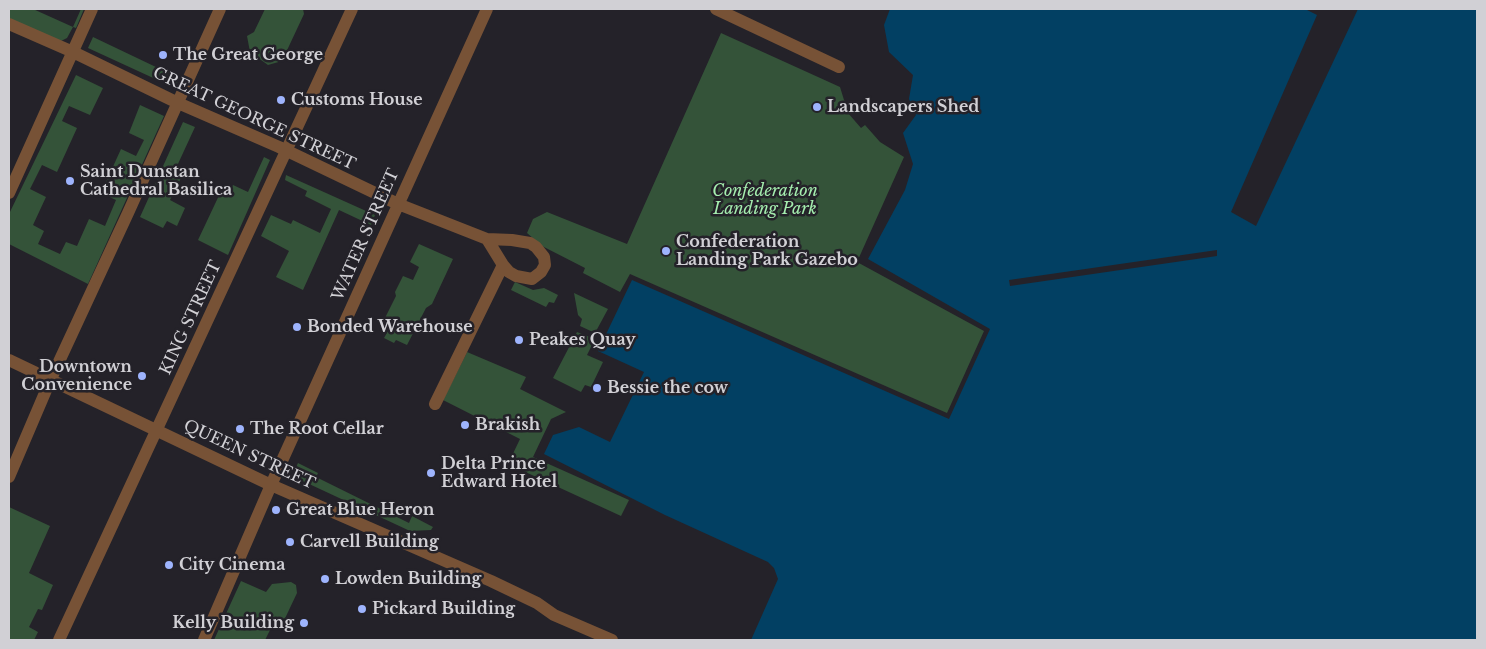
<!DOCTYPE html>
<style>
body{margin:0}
#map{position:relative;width:1486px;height:649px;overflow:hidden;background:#242229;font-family:"Libre Baskerville",serif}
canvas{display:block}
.frame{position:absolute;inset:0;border:10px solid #d1d0d5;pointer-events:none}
</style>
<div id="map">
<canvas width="1486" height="649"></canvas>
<div class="frame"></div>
</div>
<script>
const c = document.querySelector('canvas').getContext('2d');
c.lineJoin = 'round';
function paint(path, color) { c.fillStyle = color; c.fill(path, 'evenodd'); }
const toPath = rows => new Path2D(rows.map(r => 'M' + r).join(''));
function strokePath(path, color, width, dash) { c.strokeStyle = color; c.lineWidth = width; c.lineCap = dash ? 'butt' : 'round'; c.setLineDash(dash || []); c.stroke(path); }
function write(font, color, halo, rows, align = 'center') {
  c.font = font + ' "Libre Baskerville",serif'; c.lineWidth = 5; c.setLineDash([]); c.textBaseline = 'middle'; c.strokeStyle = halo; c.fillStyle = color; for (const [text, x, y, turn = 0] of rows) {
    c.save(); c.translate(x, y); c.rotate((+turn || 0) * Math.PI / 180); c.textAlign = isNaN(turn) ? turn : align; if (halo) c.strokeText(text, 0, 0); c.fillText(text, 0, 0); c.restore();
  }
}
const green = toPath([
 [9,9,33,9,73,27,81,9,84,9,76,28,73,27,67,38,59,42,9,21],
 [265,9,303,9,304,14,282,61,268,65,250,52,247,36,254,32],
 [721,33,840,87,844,100,852,110,848,113,861,128,865,125,880,142,904,157,857,262,984,331,947,413,630,274,620,292,583,273,585,268,542,246,527,233,533,219,547,212,627,244],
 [93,37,179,78,175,88,88,48],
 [76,75,103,88,90,115,69,106,62,121,77,128,57,172,42,165,30,189,46,197,33,225,44,231,38,244,60,254,66,242,77,246,89,219,105,226,116,200,101,193,121,149,136,156,144,140,129,133,140,105,164,116,88,284,9,244,9,214],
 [183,122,195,127,177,166,185,170,170,200,185,208,177,226,167,221,163,228,140,217],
 [264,157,270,160,228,255,198,240,223,187,230,190,233,185,248,192],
 [286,175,375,215,371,225,339,210,303,290,276,277,289,251,261,236,271,215,291,224,293,220,320,233,331,209,305,196,307,191,285,180],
 [419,244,453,259,432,304,426,308,407,345,396,340,394,343,384,338,392,324,384,320,396,296,395,292,403,276,413,280,419,267,410,262],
 [515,282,533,290,544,288,558,295,554,303,549,302,546,307,511,290],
 [574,293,608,309,595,333,580,326,582,319,578,315],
 [577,332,595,339,587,355,603,362,591,387,585,385,581,392,553,378],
 [467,352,526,377,520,389,566,412,551,419,533,457,629,500,621,516,508,464,520,439,443,400],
 [298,463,318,473,316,477,409,523,412,516,433,527,431,530,410,531,292,476],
 [9,507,50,526,29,573,53,585,42,610,38,609,29,627,38,632,34,640,9,640],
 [241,581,266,592,272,584,291,582,296,585,297,593,280,629,272,626,265,640,214,640]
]);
const water = toPath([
 [890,9,1305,9,1317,15,1231,212,1256,226,1358,9,1477,9,1477,640,751,640,778,579,774,568,768,562,665,515,544,454,553,435,579,427,610,442,644,372,598,351,632,280,949,419,990,329,868,259,905,190,913,164,903,133,916,115,909,99,913,75,889,52,884,25]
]);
const pier = toPath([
 [1217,250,1217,256,1010,286,1009,280]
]);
const minor = toPath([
 [716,9,839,67],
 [9,24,73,52,178,103,279,147,398,204,487,239,512,240,530,243,536,247,544,257,545,265,541,272,532,279,516,276,509,272,503,265,487,239],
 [9,193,92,9],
 [9,360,271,485,491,581,537,603,554,615,612,640],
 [435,404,503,265],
 [9,477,50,381,128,213,220,9],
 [59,640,352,9],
 [204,640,271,485,487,9]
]);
const markers = [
 [163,55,5,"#9eb4fd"],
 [281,100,5,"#9eb4fd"],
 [817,107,5,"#9eb4fd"],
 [70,181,5,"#9eb4fd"],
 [666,251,5,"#9eb4fd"],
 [297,327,5,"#9eb4fd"],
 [519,340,5,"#9eb4fd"],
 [142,376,5,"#9eb4fd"],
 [597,388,5,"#9eb4fd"],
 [465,425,5,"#9eb4fd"],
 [240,429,5,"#9eb4fd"],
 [431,473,5,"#9eb4fd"],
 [276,510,5,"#9eb4fd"],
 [290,542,5,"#9eb4fd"],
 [169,565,5,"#9eb4fd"],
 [325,579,5,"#9eb4fd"],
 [362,609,5,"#9eb4fd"],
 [304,623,5,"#9eb4fd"]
];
const poiNames = [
 ["The Great George",173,55],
 ["Customs House",291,100],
 ["Landscapers Shed",827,107],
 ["Saint Dunstan",80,172],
 ["Cathedral Basilica",80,190],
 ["Confederation",676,242],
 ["Landing Park Gazebo",676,260],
 ["Bonded Warehouse",307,327],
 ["Peakes Quay",529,340],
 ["Downtown",132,367,"right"],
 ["Convenience",132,385,"right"],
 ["Bessie the cow",607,388],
 ["Brakish",475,425],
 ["The Root Cellar",250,429],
 ["Delta Prince",441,464],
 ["Edward Hotel",441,482],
 ["Great Blue Heron",286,510],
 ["Carvell Building",300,542],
 ["City Cinema",179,565],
 ["Lowden Building",335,579],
 ["Pickard Building",372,609],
 ["Kelly Building",294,623,"right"]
];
const streetNames = [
 ["GREAT GEORGE STREET",254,119,25],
 ["WATER STREET",366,235,-66],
 ["KING STREET",191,318,-65],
 ["QUEEN STREET",249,455,25]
];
const parkNames = [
 ["Confederation",765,191],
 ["Landing Park",765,209]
];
paint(green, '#345339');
paint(water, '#024063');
paint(pier, '#242229');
strokePath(minor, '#775236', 12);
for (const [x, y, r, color] of markers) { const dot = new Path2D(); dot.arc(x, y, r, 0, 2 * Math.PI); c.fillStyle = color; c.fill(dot); strokePath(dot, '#242229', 2); }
write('bold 16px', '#d1d0d5', '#242229', poiNames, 'left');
write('16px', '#d1d0d5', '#242229', streetNames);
write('italic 16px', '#a5eeaf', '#242229', parkNames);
</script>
